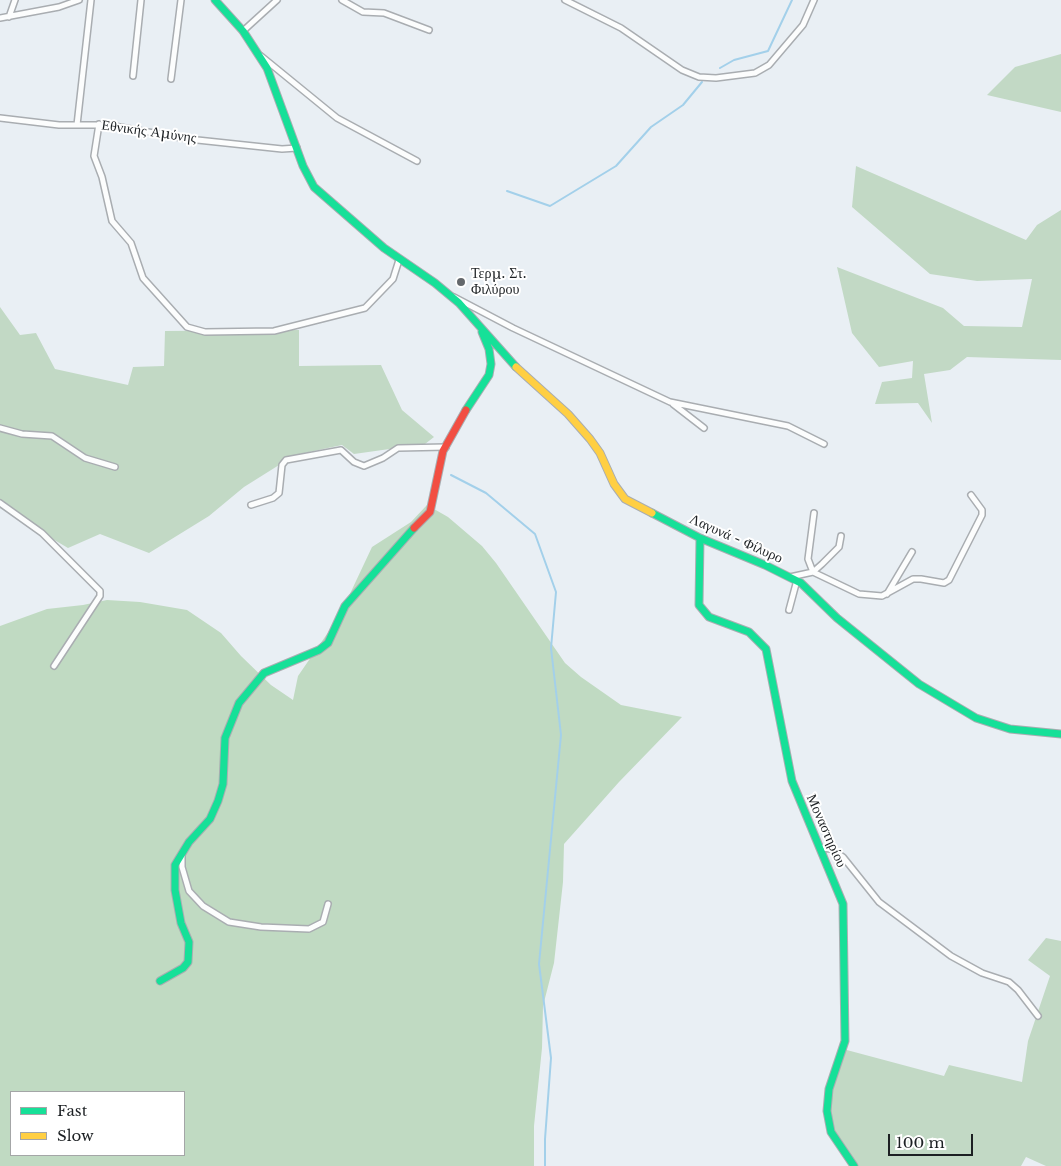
<!DOCTYPE html>
<meta charset="utf-8">
<style>
body{margin:0}
#map{position:relative;width:1061px;height:1166px;overflow:hidden;background:#e9eff4;font-family:"Libre Baskerville",serif}
canvas{display:block}
.legend{position:absolute;left:10px;top:1091px;width:175px;height:65px;box-sizing:border-box;background:#fff;border:1px solid #a4a6a7;margin:0;padding:6px 9px;list-style:none;font-size:15px;color:#1c2023}
.legend li{display:flex;align-items:center;gap:10px;height:25px}
.legend b{width:25px;border:1px solid #a4a6a7}
.scale{position:absolute;left:888px;top:1134px;width:85px;height:22px;box-sizing:border-box;border:2px solid #1c2023;border-top:0;padding-left:6px;font-size:15px;line-height:18px;white-space:nowrap;color:#1c2023;-webkit-text-stroke:4px #fff;paint-order:stroke}
</style>
<div id="map">
<canvas width="1061" height="1166"></canvas>
<ul class="legend">
<li><b style="height:6px;background:#16e098"></b>Fast</li>
<li><b style="height:6px;background:#ffcf43"></b>Slow</li>
</ul>
<div class="scale">100 m</div>
</div>
<script>
const c = document.querySelector('canvas').getContext('2d');
c.lineJoin = 'round';
function paint(path, color) { c.fillStyle = color; c.fill(path, 'evenodd'); }
const toPath = rows => new Path2D(rows.map(r => 'M' + r).join(''));
function strokePath(path, color, width, dash) { c.strokeStyle = color; c.lineWidth = width; c.lineCap = dash ? 'butt' : 'round'; c.setLineDash(dash || []); c.stroke(path); }
function write(font, color, halo, rows, align = 'center') {
  c.font = font + ' "Libre Baskerville",serif'; c.lineWidth = 4; c.setLineDash([]); c.textBaseline = 'middle'; c.strokeStyle = halo; c.fillStyle = color; for (const [text, x, y, turn = 0] of rows) {
    c.save(); c.translate(x, y); c.rotate((+turn || 0) * Math.PI / 180); c.textAlign = isNaN(turn) ? turn : align; if (halo) c.strokeText(text, 0, 0); c.fillText(text, 0, 0); c.restore();
  }
}
const green = toPath([
 [1061,54,1061,112,987,95,1015,67],
 [856,166,1026,240,1037,225,1061,210,1061,360,967,357,950,370,924,374,932,423,918,403,875,404,882,382,912,378,913,361,879,367,852,333,837,267,943,308,964,326,1022,327,1032,279,977,281,930,274,852,207],
 [0,307,20,335,36,333,55,369,128,385,133,367,164,366,165,331,299,330,299,366,381,365,402,410,434,437,425,444,354,454,342,445,295,455,244,487,209,516,149,553,100,534,68,548,0,508],
 [1046,938,1061,941,1061,1166,1046,1166,1026,1157,1021,1166,854,1166,831,1132,827,1111,843,1049,944,1076,949,1065,1022,1082,1028,1041,1050,976,1028,960]
]);
const forest = toPath([
 [427,505,448,517,482,546,496,563,565,663,581,677,621,705,682,717,619,782,564,844,563,882,554,963,543,1006,542,1048,534,1126,534,1166,0,1166,0,626,47,609,83,605,107,600,140,602,187,610,221,633,241,656,271,685,293,700,298,676,340,615,372,547,411,522],
 [11,1092,184,1092,184,1155,11,1155]
]);
const stream = toPath([
 [720,68,734,60,768,51,792,0],
 [507,191,550,206,616,166,651,127,683,105,702,82],
 [451,475,486,493,535,534,556,592,551,648,561,735,539,964,551,1058,545,1139,545,1166]
]);
const street = toPath([
 [342,0,363,12,384,13,429,30],
 [565,0,621,28,682,70,699,77,716,78,755,73,769,65,803,25,814,0],
 [9,17,15,0],
 [0,18,59,7,79,0],
 [243,31,277,0],
 [261,56,337,118,417,161],
 [133,76,141,0],
 [171,79,181,0],
 [0,118,59,125,108,125,188,139,282,149,297,148],
 [99,124,94,156,102,177,112,221,131,243,143,278,187,327,205,332,274,331,365,308,393,279,399,260],
 [77,125,91,0],
 [454,297,513,328,670,402,788,426,824,444],
 [673,404,704,428],
 [0,428,22,434,52,436,85,458,115,467],
 [0,503,42,533,100,591,100,596,54,666],
 [251,505,273,498,279,493,282,465,286,460,341,450,354,462,364,466,383,458,398,448,446,447],
 [814,513,808,559,813,572,859,594,882,596,913,579,921,579,944,583,949,580,982,515,982,510,971,495],
 [790,577,813,572,822,564,839,547,841,536],
 [887,594,912,552],
 [789,610,797,580],
 [821,848,831,849,843,857,879,902,951,956,982,973,1009,982,1018,990,1038,1016],
 [182,856,182,867,189,891,203,906,229,922,261,927,309,929,323,922,328,904]
]);
const fast = toPath([
 [215,0,243,31,267,68,303,166,314,187,384,248,435,283,459,303,516,367],
 [466,410,489,375,491,364,489,349,482,332],
 [652,513,700,538,765,565,801,583,837,618,919,684,976,718,1010,729,1061,734],
 [700,538,699,605,709,617,749,632,766,649,792,781,843,904,845,1041,829,1089,827,1111,831,1132,854,1166],
 [160,981,183,968,188,962,189,942,181,923,175,890,175,865,189,842,210,819,218,801,223,784,225,738,239,703,264,673,319,650,328,643,345,606,414,528]
]);
const slow = toPath([
 [516,367,568,414,590,439,600,453,614,484,625,499,652,513]
]);
const jam = toPath([
 [414,528,430,512,443,451,466,410]
]);
const markers = [
 [461,282,5,"#64686c"]
];
const streetNames = [
 ["Εθνικής Αμύνης",149,132,8],
 ["Λαγυνά - Φίλυρο",736,539,24],
 ["Μοναστηρίου",826,831,66]
];
const poiNames = [
 ["Τερμ. Στ.",471,274],
 ["Φιλύρου",471,290]
];
paint(green, '#c2d9c5');
paint(forest, '#c0dac2');
strokePath(stream, '#a3d0ea', 2);
strokePath(street, '#a9adb1', 8);
strokePath(fast, '#a9adb1', 9);
strokePath(slow, '#a9adb1', 9);
strokePath(jam, '#a9adb1', 9);
strokePath(street, '#fcfdfd', 5);
strokePath(fast, '#16e098', 7);
strokePath(slow, '#ffcf43', 7);
strokePath(jam, '#f24e42', 7);
for (const [x, y, r, color] of markers) { const dot = new Path2D(); dot.arc(x, y, r, 0, 2 * Math.PI); c.fillStyle = color; c.fill(dot); strokePath(dot, '#fff', 2); }
write('14px', '#1c2023', '#fff', streetNames);
write('14px', '#1c2023', '#fff', poiNames, 'left');
</script>
